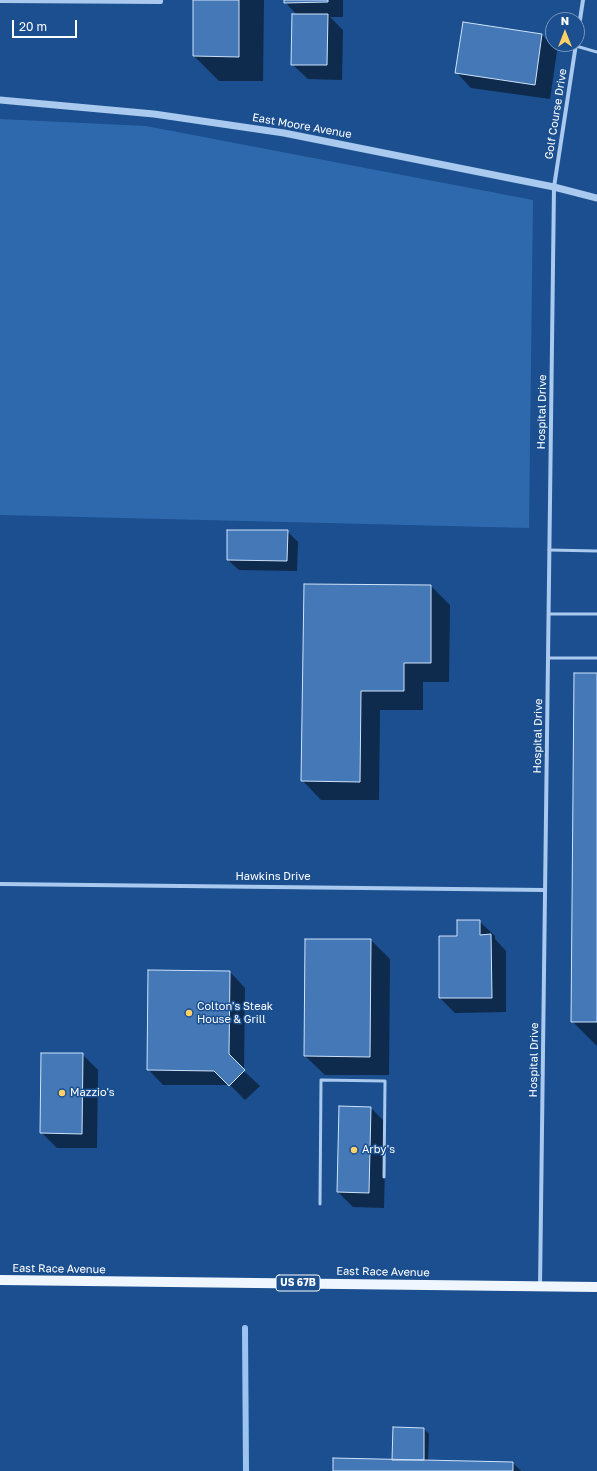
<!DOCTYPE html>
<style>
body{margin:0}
#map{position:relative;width:597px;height:1471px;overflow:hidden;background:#1b4f8f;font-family:"Golos Text",sans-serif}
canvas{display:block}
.north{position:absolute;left:545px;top:12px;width:40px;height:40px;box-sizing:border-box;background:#1b4f8f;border:1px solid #7695bc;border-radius:50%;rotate:0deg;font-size:11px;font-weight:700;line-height:16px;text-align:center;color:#fff}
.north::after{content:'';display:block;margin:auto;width:14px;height:18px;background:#ffd166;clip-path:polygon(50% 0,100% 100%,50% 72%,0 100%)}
.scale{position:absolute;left:12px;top:20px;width:65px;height:18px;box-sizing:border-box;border:2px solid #fff;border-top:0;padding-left:5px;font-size:12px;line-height:14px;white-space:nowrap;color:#fff;-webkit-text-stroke:3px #1b4f8f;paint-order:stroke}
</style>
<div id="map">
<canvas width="597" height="1471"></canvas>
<div class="north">N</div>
<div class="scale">20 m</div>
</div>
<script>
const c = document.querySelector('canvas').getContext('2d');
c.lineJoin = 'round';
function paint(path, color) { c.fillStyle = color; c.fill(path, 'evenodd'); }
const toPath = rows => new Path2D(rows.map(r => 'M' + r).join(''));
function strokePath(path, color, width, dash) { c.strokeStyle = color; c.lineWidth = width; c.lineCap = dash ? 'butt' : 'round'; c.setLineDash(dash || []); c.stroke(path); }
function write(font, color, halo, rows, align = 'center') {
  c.font = font + ' "Golos Text",sans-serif'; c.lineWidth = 3; c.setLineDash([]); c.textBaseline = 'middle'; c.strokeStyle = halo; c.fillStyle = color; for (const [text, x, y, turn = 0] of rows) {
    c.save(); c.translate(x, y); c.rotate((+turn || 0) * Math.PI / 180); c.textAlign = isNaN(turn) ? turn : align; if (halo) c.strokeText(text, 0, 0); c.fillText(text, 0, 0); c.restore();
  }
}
const green = toPath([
 [0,119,146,126,533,200,529,528,0,515]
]);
const shadow = toPath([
 [194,0,264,0,263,81,219,81,194,56],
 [285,0,343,0,343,17,330,17,343,30,342,80,308,79,292,64,297,15,285,2],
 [464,24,542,35,557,51,550,99,471,88,456,72],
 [287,531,298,542,297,571,239,570,228,560],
 [304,585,431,586,450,605,449,682,423,682,423,710,380,710,379,800,321,800,302,780],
 [597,674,597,1046,572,1021],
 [479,921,495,936,495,939,506,951,506,1012,455,1013,440,998,458,937],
 [371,940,390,959,389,1075,325,1075,305,1056],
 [230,972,245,988,244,1071,260,1086,245,1100,230,1085,163,1085,148,1069],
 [82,1054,98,1070,97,1148,57,1148,41,1132],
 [371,1108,386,1123,384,1208,353,1207,338,1192],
 [424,1429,429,1434,428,1461,513,1463,521,1471,334,1471,393,1461]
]);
const stream = toPath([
 [245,1328,246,1471]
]);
const building = toPath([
 [193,0,239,0,239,57,193,56,193,0],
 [284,0,328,0,328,2,284,3,284,0],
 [292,14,328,14,327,65,291,65,292,14],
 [463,22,542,34,535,85,455,73,463,22],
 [227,530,288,530,287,561,227,560,227,530],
 [304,584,431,585,431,663,404,663,404,691,361,691,360,782,301,781,304,584],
 [574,673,597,673,597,1022,571,1022,574,673],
 [457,920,480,920,480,935,491,934,492,998,439,998,439,936,457,936,457,920],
 [305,939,371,939,370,1057,304,1056,305,939],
 [148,970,230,971,229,1054,245,1070,229,1086,214,1071,147,1070,148,970],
 [41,1053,83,1053,82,1134,40,1133,41,1053],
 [339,1106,371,1107,369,1193,337,1192,339,1106],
 [393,1427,424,1428,424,1460,392,1460,393,1427],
 [333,1458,513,1462,513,1471,333,1471,333,1458]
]);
const service = toPath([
 [576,46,597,52],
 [549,550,597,551],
 [549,614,597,614],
 [548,658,597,658],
 [320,1204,321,1080,385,1081,384,1177]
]);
const minor = toPath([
 [0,1,161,2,161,0],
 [577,40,583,0],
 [0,884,545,890],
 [540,1286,554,187,576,44]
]);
const tertiary = toPath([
 [0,100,154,114,284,133,554,187,597,198]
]);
const primary = toPath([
 [0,1280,597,1287]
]);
const markers = [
 [189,1013,4,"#ffd166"],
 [62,1093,4,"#ffd166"],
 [354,1150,4,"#ffd166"]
];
const shields = [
 [298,1283,44]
];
const shieldNames = [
 ["US 67B",298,1283]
];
const streetNames = [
 ["Golf Course Drive",556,114,-81],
 ["East Moore Avenue",302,126,10],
 ["Hospital Drive",542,412,-89],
 ["Hospital Drive",538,736,-89],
 ["Hawkins Drive",273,877],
 ["Hospital Drive",534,1060,-89],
 ["East Race Avenue",59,1269,1],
 ["East Race Avenue",383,1272,1]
];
const poiNames = [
 ["Colton's Steak",197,1007],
 ["House & Grill",197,1020],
 ["Mazzio's",70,1093],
 ["Arby's",362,1150]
];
paint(green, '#2e69ad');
paint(shadow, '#0007');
strokePath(stream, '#9cc4f0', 6);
paint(building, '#4478b7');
strokePath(building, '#cfe3fa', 1);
strokePath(service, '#a9c9ee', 3);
strokePath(minor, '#a9c9ee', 4);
strokePath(tertiary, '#a9c9ee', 7);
strokePath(primary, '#f0f6ff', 10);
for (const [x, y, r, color] of markers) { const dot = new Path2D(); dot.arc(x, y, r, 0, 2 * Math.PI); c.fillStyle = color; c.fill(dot); strokePath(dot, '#1b4f8f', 1.5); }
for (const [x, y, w] of shields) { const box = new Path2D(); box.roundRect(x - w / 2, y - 8, w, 16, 3); c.fillStyle = '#1b4f8f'; c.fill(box); strokePath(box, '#fff', 1); }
write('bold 10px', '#fff', null, shieldNames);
write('11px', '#fff', '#1b4f8f', streetNames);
write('11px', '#fff', '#1b4f8f', poiNames, 'left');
</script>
